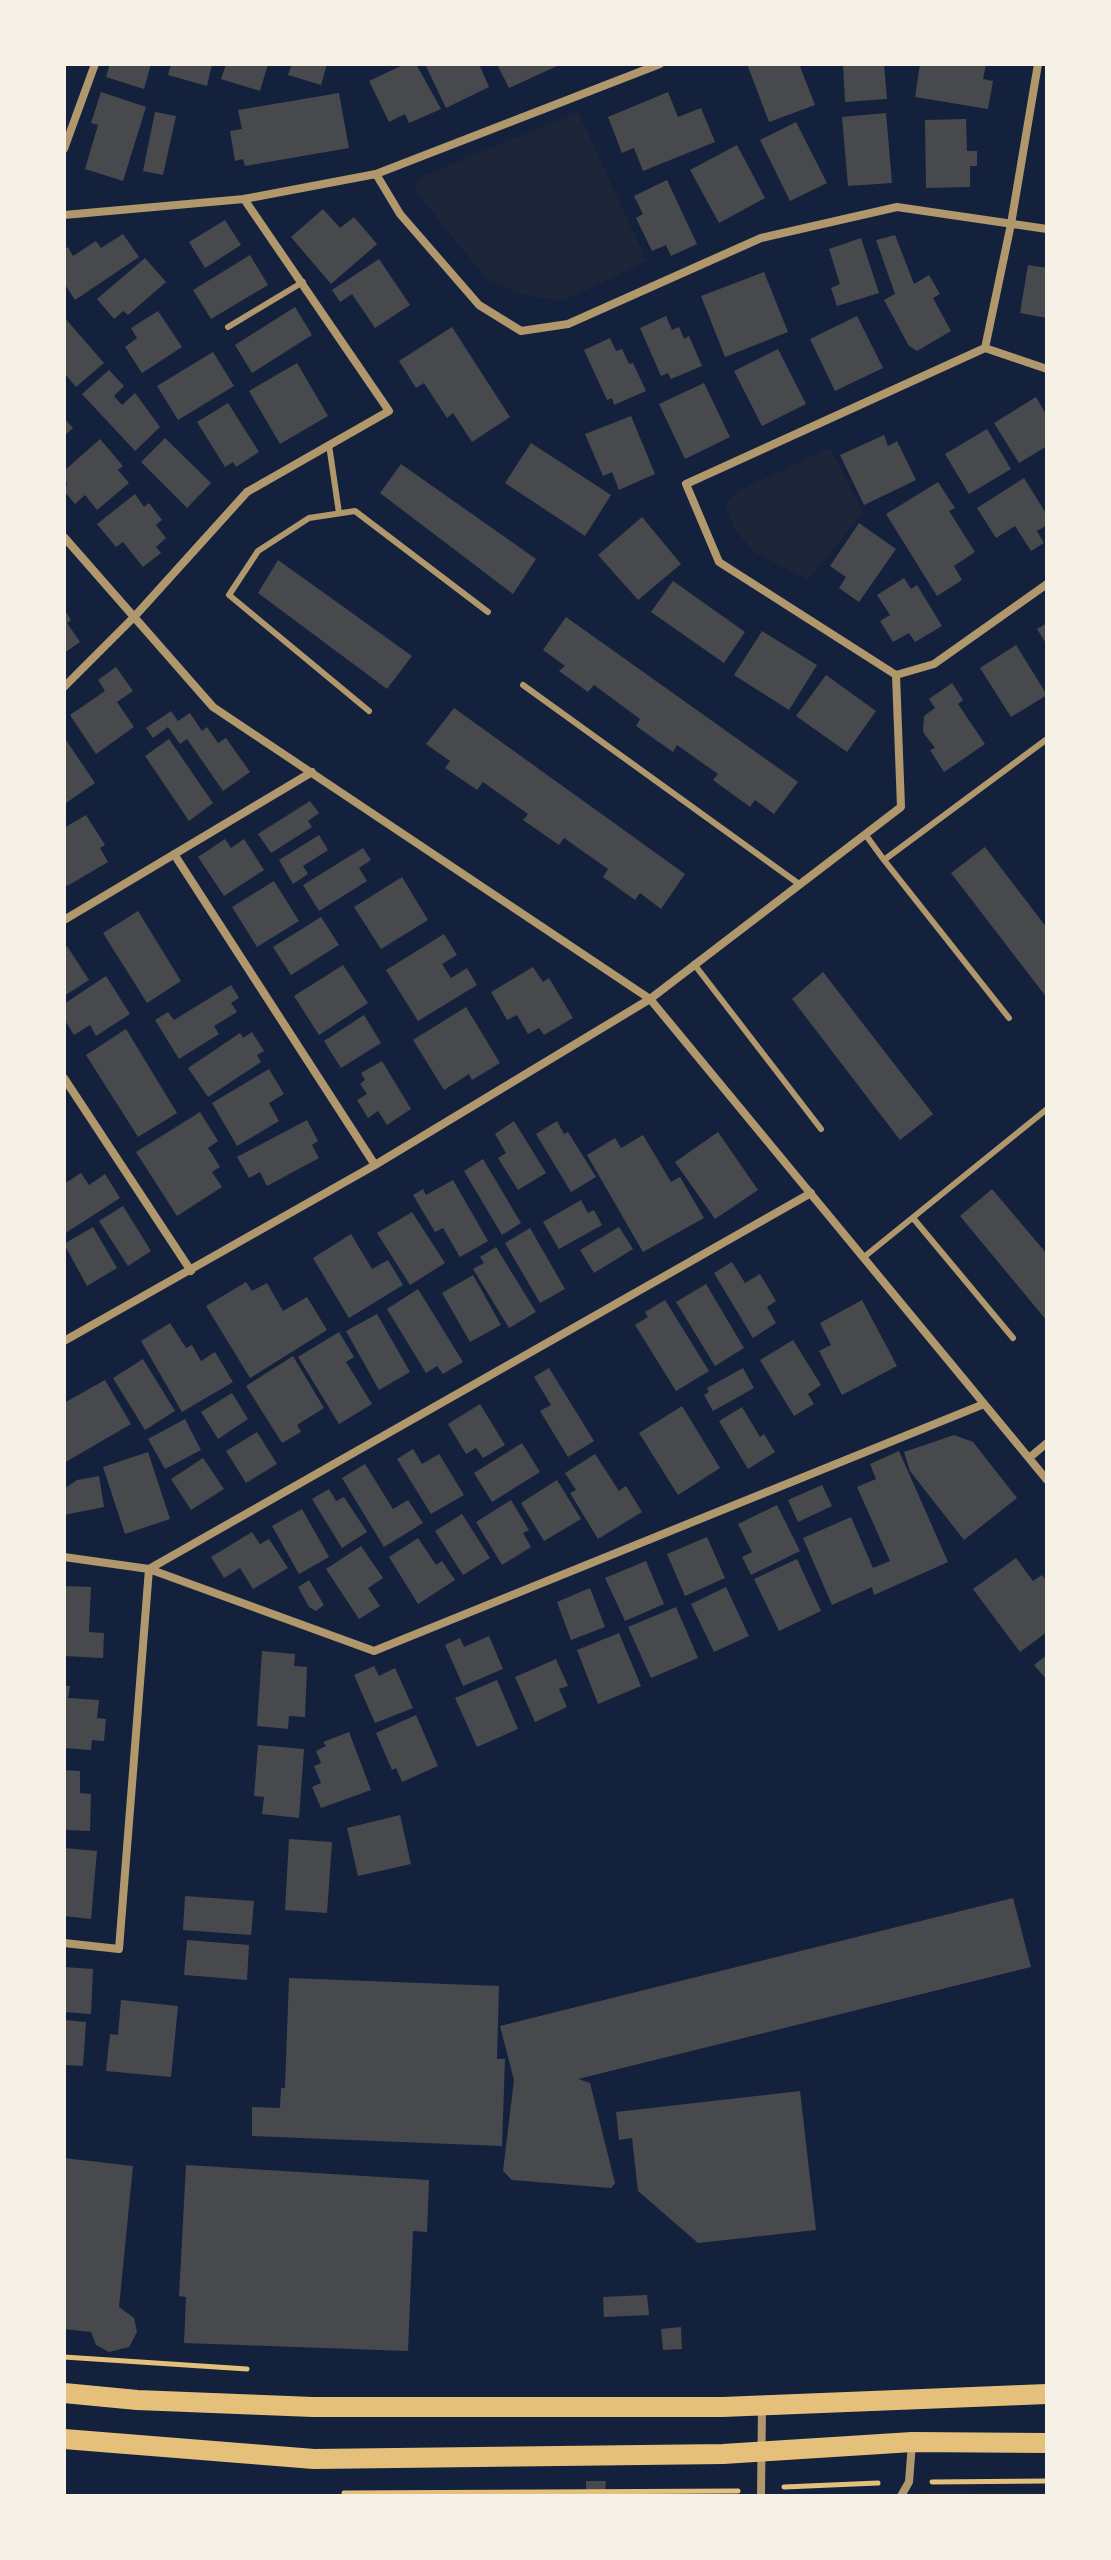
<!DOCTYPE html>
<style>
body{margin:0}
#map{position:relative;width:1111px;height:2560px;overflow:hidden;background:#14213d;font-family:Quicksand,sans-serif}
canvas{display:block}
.frame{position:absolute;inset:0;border:66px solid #f6f1e7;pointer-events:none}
</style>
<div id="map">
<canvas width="1111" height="2560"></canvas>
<div class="frame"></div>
</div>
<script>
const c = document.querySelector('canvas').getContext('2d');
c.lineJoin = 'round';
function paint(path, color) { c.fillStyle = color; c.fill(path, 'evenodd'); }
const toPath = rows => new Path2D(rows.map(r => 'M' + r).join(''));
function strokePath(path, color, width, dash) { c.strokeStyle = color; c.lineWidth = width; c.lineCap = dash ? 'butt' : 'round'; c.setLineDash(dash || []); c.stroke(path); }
const green = toPath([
 [578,112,647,261,563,301,525,295,488,280,414,190,421,177],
 [830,448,863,512,808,580,754,552,736,531,725,506,738,491],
 [923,2491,1047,2492,1047,2496,920,2496]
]);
const building = toPath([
 [110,64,151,64,144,89,106,77],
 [171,64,212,64,207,86,168,75],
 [226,64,268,64,260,91,221,79],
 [292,64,327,64,321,85,288,75],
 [405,64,416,64,441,109,409,123,405,114,389,122,369,81],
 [425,64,479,64,489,87,446,108],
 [497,64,556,64,557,66,509,88],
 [747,64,799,64,815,105,769,122],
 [843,64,884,64,887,99,845,102],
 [920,64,986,64,983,79,993,81,988,109,915,97],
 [101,92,146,107,123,181,85,169,98,125,91,123],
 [668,92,678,117,701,108,715,142,643,171,634,148,622,153,608,117],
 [339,93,349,148,245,166,243,159,235,161,230,131,242,129,238,110],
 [155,112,176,116,163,175,143,171],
 [886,113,892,183,848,186,842,117],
 [966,119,967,151,977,151,977,166,970,166,970,187,926,188,925,120],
 [796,122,827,183,790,201,760,140],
 [737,145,765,198,719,223,690,170],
 [667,180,697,244,671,256,666,245,652,251,636,218,643,214,634,196],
 [323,209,340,228,354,217,377,244,331,284,291,237],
 [225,220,241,245,205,268,189,242],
 [123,234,139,257,75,300,64,283,64,250,68,247,73,256,96,241,101,248],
 [895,235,914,284,929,275,940,294,933,298,951,331,917,351,909,346,884,300,895,294,876,240],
 [861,238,879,293,837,306,831,288,840,284,829,249],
 [250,255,268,285,211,319,193,290],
 [145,258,166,282,128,315,123,311,114,319,97,299],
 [379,259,410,305,375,328,352,294,340,302,332,290],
 [1028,265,1047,268,1047,318,1020,313],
 [764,272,788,332,725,357,701,296],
 [295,307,312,335,252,373,235,345],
 [158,311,182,347,142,373,125,347,137,338,131,328],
 [666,316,672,330,679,327,684,339,689,336,702,366,671,379,668,373,661,376,640,328],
 [857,316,883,368,835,391,810,339],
 [64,317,104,363,76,387,64,373],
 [452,327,510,417,472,442,453,413,447,418,424,383,416,388,399,361],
 [610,338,616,351,622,349,629,364,633,363,646,391,614,405,612,398,607,400,584,350],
 [778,349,806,404,762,426,734,371],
 [213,352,234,386,178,420,157,386],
 [297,363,328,416,280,444,249,391],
 [109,370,124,386,114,396,122,405,135,393,160,427,135,451,82,394],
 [704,383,730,437,685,459,659,404],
 [1036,397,1047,416,1047,446,1019,463,994,423],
 [228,403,259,452,236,467,233,462,225,467,197,422],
 [631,416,655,474,619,490,612,472,603,476,585,434],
 [64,418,73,428,64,436],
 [987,429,1011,469,969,494,945,454],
 [884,435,888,446,897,441,916,480,864,505,840,455],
 [165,438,211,483,187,508,141,462],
 [100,439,123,466,118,470,129,483,97,510,85,495,75,504,64,491,67,485,64,471],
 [531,443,611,495,585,536,505,483],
 [401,464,536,559,513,594,380,493],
 [1024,478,1047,515,1047,525,1037,531,1044,543,1031,551,1015,526,996,538,977,508],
 [938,482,955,508,949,511,975,552,954,566,962,580,937,596,886,514],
 [135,494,144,507,149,503,162,520,156,525,166,538,156,547,161,553,143,567,123,542,116,547,97,524],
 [642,517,681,564,638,600,598,555],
 [859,523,896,549,859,602,839,588,846,577,830,566],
 [278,560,412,656,387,689,258,593],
 [904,578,911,589,917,585,942,626,915,642,909,633,893,642,880,621,890,615,877,595],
 [673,581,745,632,724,663,651,612],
 [64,609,71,620,67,623,80,642,64,653],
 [566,617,798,782,774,814,755,800,750,807,713,780,718,774,677,745,673,752,636,726,640,719,594,685,588,692,559,671,565,666,543,650],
 [1047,623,1047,645,1037,629],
 [762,631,817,665,789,710,734,675],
 [1016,645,1047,695,1011,717,980,668],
 [116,667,133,691,117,702,134,727,96,754,70,715,105,691,98,680],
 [826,675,876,711,847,752,796,716],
 [952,683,963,700,958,704,985,744,944,772,930,750,935,748,923,732,924,716,935,708,929,699],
 [454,708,685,874,661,909,640,893,635,900,603,877,608,869,564,838,559,845,523,820,528,814,483,782,477,790,445,768,450,761,426,744],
 [171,711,178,721,190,713,202,731,207,727,218,743,226,738,250,772,223,791,187,739,180,744,168,727,153,738,146,728],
 [64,737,95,783,66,803,64,799],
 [169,739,213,803,189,821,145,756],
 [310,801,319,813,308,821,312,827,271,853,258,834],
 [86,815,105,845,100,848,108,862,67,886,64,880,64,828],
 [319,835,328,850,303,866,308,874,293,884,279,860],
 [225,839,231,848,244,839,264,870,224,896,198,857],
 [985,847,1047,928,1047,998,951,873],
 [363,848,371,860,359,868,367,881,319,911,303,885],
 [402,877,428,920,381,949,354,907],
 [274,881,299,921,257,947,232,907],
 [138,911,181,981,147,1003,103,933],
 [321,917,339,945,291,975,273,947],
 [444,934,457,955,442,964,451,978,467,968,477,985,418,1021,386,970],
 [67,946,89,980,64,996,64,949],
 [343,965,368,1003,319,1035,294,996],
 [533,967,543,982,549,978,573,1018,544,1035,539,1028,528,1034,517,1015,507,1020,491,992],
 [823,972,933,1114,900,1140,792,999],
 [106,976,130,1014,96,1036,90,1025,74,1035,64,1019,64,1004],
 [231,985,239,998,231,1003,237,1012,214,1026,219,1034,179,1059,155,1020,168,1012,174,1020],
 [466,1007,500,1063,472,1080,469,1074,444,1090,413,1040],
 [364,1015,381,1043,341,1068,324,1041],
 [126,1029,177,1113,138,1137,86,1055],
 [252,1032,264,1051,257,1055,261,1062,208,1097,188,1068,240,1033,243,1038],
 [382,1061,411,1109,387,1125,378,1111,368,1118,357,1100,367,1094,360,1084,365,1080,361,1073],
 [269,1069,284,1094,269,1103,279,1121,237,1146,212,1103],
 [200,1112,218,1141,208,1148,220,1167,212,1172,222,1187,177,1216,136,1152],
 [307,1120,318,1141,312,1145,319,1158,267,1186,260,1172,249,1178,237,1157],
 [514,1121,546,1173,518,1190,498,1158,506,1153,495,1134],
 [557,1121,564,1134,568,1132,596,1177,571,1192,536,1134],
 [718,1132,758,1190,715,1219,675,1162],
 [643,1135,671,1182,680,1177,704,1218,643,1252,587,1155,615,1138,621,1148],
 [483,1159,521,1223,502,1235,464,1171],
 [81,1173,89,1185,105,1174,120,1198,64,1234,64,1184],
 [453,1180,488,1241,460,1257,443,1228,435,1232,413,1195,423,1189,426,1195],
 [992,1189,1047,1254,1047,1321,960,1216],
 [581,1200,588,1213,594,1210,602,1225,559,1249,543,1222],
 [123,1206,151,1251,128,1266,99,1221],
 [412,1212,445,1263,410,1285,377,1233],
 [93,1227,117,1268,87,1286,64,1244],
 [619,1227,633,1249,594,1273,580,1250],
 [530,1228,565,1289,540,1303,505,1243],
 [351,1234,372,1269,388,1260,403,1285,349,1318,313,1258],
 [496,1247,536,1312,509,1328,473,1269,484,1263,480,1257],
 [732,1262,745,1283,760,1274,776,1301,767,1307,776,1323,753,1338,714,1273],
 [473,1275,501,1325,470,1342,442,1293],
 [246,1282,252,1291,267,1283,283,1311,307,1297,327,1330,250,1378,206,1306],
 [706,1284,744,1348,715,1366,676,1302],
 [418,1289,463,1362,443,1374,437,1366,426,1373,387,1309],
 [665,1300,709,1371,676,1391,635,1325,648,1317,645,1312],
 [862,1300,897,1366,842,1395,819,1351,831,1345,820,1323],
 [377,1314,410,1372,379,1390,346,1331],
 [170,1323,186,1348,192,1345,201,1361,215,1352,233,1382,182,1412,141,1341],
 [339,1332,354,1357,346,1362,372,1404,339,1424,298,1357],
 [793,1340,821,1385,808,1394,814,1404,794,1416,760,1360],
 [293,1356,324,1408,297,1425,301,1432,282,1443,246,1386],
 [143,1359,175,1411,145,1430,113,1378],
 [549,1368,594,1441,568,1457,540,1411,551,1405,534,1377],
 [743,1368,754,1388,713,1411,704,1395,709,1392,707,1388],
 [105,1380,131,1424,64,1463,64,1403],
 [232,1393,248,1419,218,1439,201,1412],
 [480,1404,505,1445,483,1458,476,1448,466,1454,448,1424],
 [682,1406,720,1468,678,1495,639,1433],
 [742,1407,760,1437,764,1434,775,1452,748,1469,719,1421],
 [185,1419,201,1450,165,1469,148,1439],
 [257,1432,277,1464,246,1483,226,1451],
 [954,1435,973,1442,1017,1498,964,1540,910,1471,904,1452],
 [522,1443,540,1472,492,1502,474,1473],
 [413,1449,422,1464,439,1454,464,1495,431,1514,397,1459],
 [899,1451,948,1562,874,1595,872,1587,832,1605,803,1538,851,1517,873,1568,890,1561,857,1487,876,1479,870,1464],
 [148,1452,170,1519,125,1534,103,1467],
 [595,1454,619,1491,626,1486,642,1512,598,1539,570,1493,576,1490,565,1473],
 [203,1458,224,1489,191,1510,171,1479],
 [365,1464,393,1509,408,1500,423,1523,384,1547,342,1478],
 [99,1476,104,1507,64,1515,64,1489,77,1480],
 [557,1480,581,1519,544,1541,521,1503],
 [822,1485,832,1506,798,1522,788,1500],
 [329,1489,336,1501,344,1497,367,1532,342,1548,312,1499],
 [511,1500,529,1530,523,1533,531,1547,502,1565,476,1522],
 [777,1505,800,1551,751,1575,742,1557,752,1552,738,1524],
 [302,1509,329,1557,299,1574,272,1526],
 [462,1514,490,1558,463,1575,435,1531],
 [252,1532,260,1544,269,1539,288,1568,253,1589,240,1568,224,1578,211,1557],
 [707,1537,725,1578,685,1596,667,1554],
 [418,1538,436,1565,442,1561,455,1580,418,1604,389,1557],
 [361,1546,383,1578,368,1588,380,1606,359,1619,326,1569],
 [1016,1558,1033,1581,1042,1575,1047,1582,1047,1632,1020,1652,973,1589],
 [797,1559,821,1611,779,1631,754,1579],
 [646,1561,664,1604,625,1621,605,1578],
 [309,1580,324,1605,316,1611,309,1607,298,1587],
 [64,1586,91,1587,89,1632,104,1633,103,1658,64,1656],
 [726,1587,749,1636,714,1652,691,1604],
 [590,1588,605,1627,571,1640,557,1602],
 [676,1607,698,1658,651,1678,628,1627],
 [619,1633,641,1686,598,1704,577,1650],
 [489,1636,503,1669,463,1686,445,1645,460,1638,464,1647],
 [262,1651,295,1654,294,1666,307,1667,305,1717,289,1716,288,1729,257,1726],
 [1047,1655,1047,1680,1034,1665],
 [556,1659,568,1686,559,1689,567,1707,535,1722,515,1677],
 [374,1666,379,1676,395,1668,413,1708,375,1723,354,1675],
 [497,1680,518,1729,477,1747,455,1698],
 [64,1686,70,1686,68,1698,99,1700,97,1718,106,1719,104,1741,92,1740,91,1750,64,1748],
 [416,1715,438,1766,402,1782,396,1768,392,1770,376,1733],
 [349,1732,371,1790,321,1808,312,1787,321,1783,314,1766,321,1763,316,1751,326,1746,323,1742],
 [258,1745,304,1749,299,1818,262,1814,264,1797,254,1796],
 [64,1770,80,1771,80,1793,91,1794,90,1831,64,1830],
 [400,1815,411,1864,358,1876,347,1828],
 [289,1839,332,1842,327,1913,285,1910],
 [64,1848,97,1851,91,1919,64,1916],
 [185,1896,254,1901,251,1935,183,1930],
 [1013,1898,1031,1967,578,2079,590,2083,615,2183,611,2188,512,2180,503,2171,514,2080,500,2026],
 [187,1940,249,1945,247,1980,184,1975],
 [64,1967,93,1969,91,2014,64,2012],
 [289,1978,499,1986,497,2059,505,2059,502,2146,252,2136,252,2107,280,2108,281,2088,285,2088],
 [121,2000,178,2006,171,2077,106,2071,110,2034,118,2035],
 [64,2020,86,2022,83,2066,64,2065],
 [800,2091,816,2230,698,2243,638,2191,632,2138,619,2140,616,2112],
 [64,2158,133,2166,119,2307,134,2318,137,2332,129,2347,109,2352,96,2345,91,2332,64,2329],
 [186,2165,429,2180,427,2232,413,2231,408,2351,184,2343,186,2297,179,2296],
 [647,2295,649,2315,604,2317,603,2297],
 [681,2327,682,2349,663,2350,661,2329],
 [586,2481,606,2481,605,2491,586,2491]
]);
const path = toPath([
 [64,2357,247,2369],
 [932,2482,1047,2481],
 [784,2487,878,2483],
 [344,2493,738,2491]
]);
const service = toPath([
 [228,327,303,282],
 [329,445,339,513],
 [523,685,799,884],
 [369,711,229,595,258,551,309,518,355,511,488,612],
 [865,834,884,860,1047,739],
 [884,860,1009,1018],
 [694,964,821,1129],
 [913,1218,1013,1338],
 [864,1257,1047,1109]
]);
const minor = toPath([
 [64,149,95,64],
 [376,174,400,214,479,305,521,331,568,324,761,238,897,207,1047,229],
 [64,215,244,199,376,174,660,64],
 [985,348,1011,224,1038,64],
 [1047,369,985,348,686,484,719,562,896,675,934,664,1047,584],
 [64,537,213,707,650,999,1047,1480],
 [64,687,135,616,247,492,389,411,244,199],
 [174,854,375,1165],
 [64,920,312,772],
 [64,1078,191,1271],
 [64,1341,375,1165,650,999,901,807,896,675],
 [1029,1458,1047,1443],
 [64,1557,149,1569,119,1949,64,1943],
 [149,1569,374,1651,984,1404],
 [149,1569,811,1193],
 [761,2496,762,2406],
 [901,2496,909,2482,912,2443]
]);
const primary = toPath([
 [64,2393,137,2400,313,2407,722,2407,1047,2394],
 [64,2439,314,2459,723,2454,912,2442,1047,2443]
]);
paint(green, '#1d2539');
paint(building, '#48494c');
strokePath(path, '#e5c07b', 5);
strokePath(service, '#b1986c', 6);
strokePath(minor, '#b1986c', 8);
strokePath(primary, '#e5c07b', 20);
</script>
